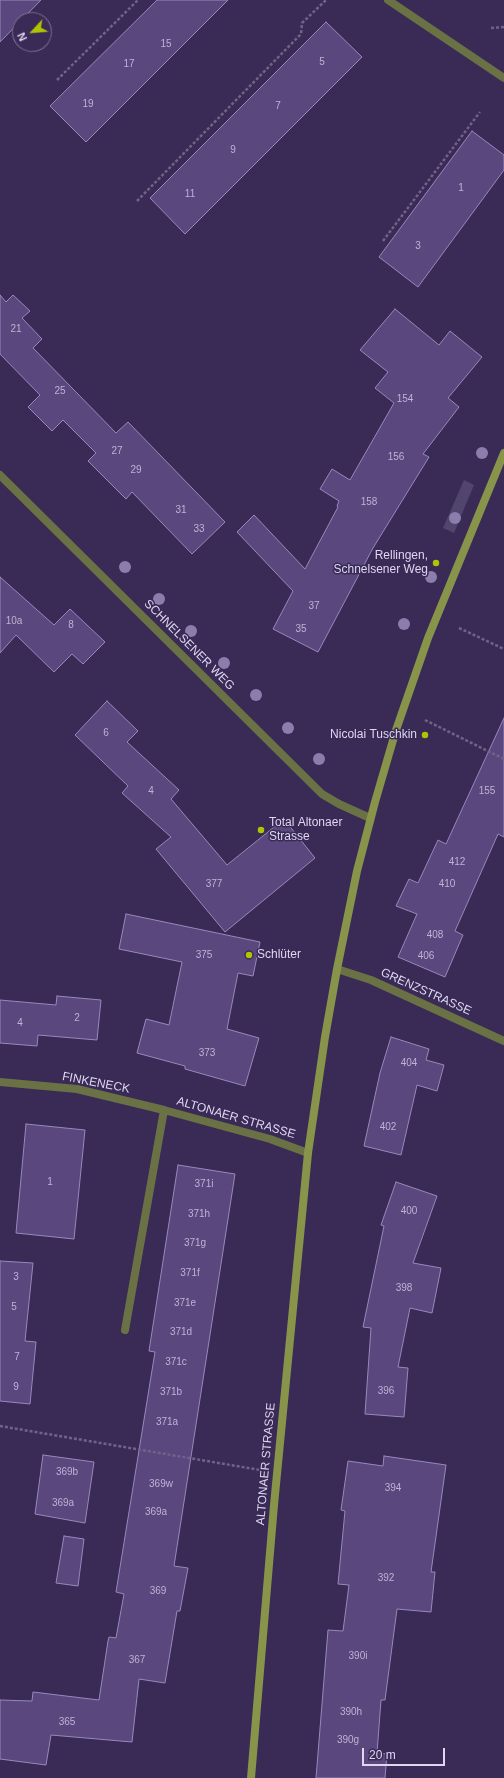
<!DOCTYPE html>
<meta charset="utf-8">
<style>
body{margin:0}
#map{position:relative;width:504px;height:1778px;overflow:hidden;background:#3a2b56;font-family:Arial,sans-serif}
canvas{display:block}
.north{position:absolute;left:12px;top:12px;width:40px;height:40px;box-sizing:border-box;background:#3a2b56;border:1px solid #7c7094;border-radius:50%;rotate:244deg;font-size:11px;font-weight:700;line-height:16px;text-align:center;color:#ded7f2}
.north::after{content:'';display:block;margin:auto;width:14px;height:18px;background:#afc504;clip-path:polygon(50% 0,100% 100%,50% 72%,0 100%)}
.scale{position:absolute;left:362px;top:1748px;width:83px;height:18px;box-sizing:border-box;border:2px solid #ded7f2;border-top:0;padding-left:5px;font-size:12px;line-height:14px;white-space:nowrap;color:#ded7f2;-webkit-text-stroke:3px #3a2b56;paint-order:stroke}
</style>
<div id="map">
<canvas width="504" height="1778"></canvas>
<div class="north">N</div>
<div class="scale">20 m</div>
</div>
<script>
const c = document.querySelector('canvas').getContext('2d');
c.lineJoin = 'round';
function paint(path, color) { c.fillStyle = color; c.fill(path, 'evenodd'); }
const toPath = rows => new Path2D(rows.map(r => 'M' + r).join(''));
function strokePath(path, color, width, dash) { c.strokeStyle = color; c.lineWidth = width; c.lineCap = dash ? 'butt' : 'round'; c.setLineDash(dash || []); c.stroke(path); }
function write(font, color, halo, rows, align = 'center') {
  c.font = font + ' Arial,sans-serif'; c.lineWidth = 3; c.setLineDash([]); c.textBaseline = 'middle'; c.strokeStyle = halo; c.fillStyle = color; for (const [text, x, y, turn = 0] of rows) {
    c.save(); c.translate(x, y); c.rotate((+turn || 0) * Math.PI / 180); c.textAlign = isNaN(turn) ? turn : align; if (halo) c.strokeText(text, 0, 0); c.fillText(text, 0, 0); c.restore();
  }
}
const green = toPath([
 [464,480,474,485,454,533,443,528]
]);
const building = toPath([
 [0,0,41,0,0,42,0,0],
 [157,0,228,0,86,142,50,106,157,0],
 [326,22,362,57,185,234,150,198,326,22],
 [472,131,504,155,504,170,418,287,379,257,472,131],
 [0,295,6,302,13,295,30,311,22,318,42,339,33,348,116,433,128,422,225,522,192,554,132,492,126,499,88,461,96,453,63,420,52,431,28,407,40,395,0,354,0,295],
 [395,309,439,345,450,331,482,357,448,398,459,407,423,454,429,457,373,548,318,652,273,629,293,591,237,532,254,515,305,569,338,507,337,506,339,501,320,489,332,469,350,480,394,403,375,388,388,372,360,350,395,309],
 [0,577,54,625,70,609,105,642,83,664,72,654,54,672,16,635,0,653,0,577],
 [107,701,138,731,127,742,179,790,171,799,227,865,284,819,315,858,225,932,156,849,171,837,122,793,128,786,75,735,107,701],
 [504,718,504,837,498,834,455,931,463,935,445,977,398,957,417,914,396,906,409,879,418,883,438,840,446,844,504,718],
 [126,914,260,942,253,976,238,973,227,1029,259,1038,245,1086,185,1069,185,1066,137,1053,146,1019,169,1025,182,962,119,949,126,914],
 [57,996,101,1000,97,1040,38,1035,37,1046,0,1043,0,1000,56,1005,57,996],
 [391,1037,429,1049,426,1060,444,1065,437,1091,417,1085,401,1155,364,1146,380,1073,391,1037],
 [26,1124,85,1130,74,1239,16,1233,26,1124],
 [178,1165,235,1174,174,1566,188,1568,180,1611,177,1611,165,1683,139,1679,132,1742,51,1735,46,1765,0,1759,0,1700,32,1701,33,1692,99,1700,108,1641,109,1637,116,1638,124,1594,116,1592,155,1352,149,1351,178,1165],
 [396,1182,437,1196,413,1263,441,1268,432,1313,410,1308,398,1367,408,1368,404,1417,365,1414,371,1328,363,1327,384,1226,381,1225,396,1182],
 [0,1261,33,1263,25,1341,36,1342,30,1404,0,1401,0,1261],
 [43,1455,94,1462,85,1523,35,1514,43,1455],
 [384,1456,446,1465,431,1572,435,1572,431,1612,397,1609,385,1700,381,1700,377,1753,387,1754,385,1778,316,1778,328,1630,343,1631,349,1585,338,1584,345,1511,341,1510,348,1461,383,1466,384,1456],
 [64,1536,84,1539,78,1586,56,1583,64,1536]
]);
const path = toPath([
 [491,28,504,27],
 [57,80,138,0],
 [137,201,301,34,302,23,326,0],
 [383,241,480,112],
 [459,628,504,649],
 [425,720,504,759],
 [0,1426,260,1470]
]);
const minor = toPath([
 [388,0,504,78],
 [337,969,371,980,504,1041],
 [0,1082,77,1089,164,1110],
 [125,1330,164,1110,270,1139,308,1153]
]);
const tertiary = toPath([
 [0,475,322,794,339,804,370,818]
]);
const secondary = toPath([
 [251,1778,274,1505,308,1153,325,1037,337,969,357,871,375,802,396,730,428,638,504,453]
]);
const trees = [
 [482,453],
 [455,518],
 [125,567],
 [431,577],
 [159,599],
 [404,624],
 [191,631],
 [224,663],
 [256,695],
 [288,728],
 [319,759]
];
const markers = [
 [436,563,4,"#afc504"],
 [425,735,4,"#afc504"],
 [261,830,4,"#afc504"],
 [249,955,4,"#afc504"]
];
const numberNames = [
 ["15",166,44],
 ["5",322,62],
 ["17",129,64],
 ["19",88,104],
 ["7",278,106],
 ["9",233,150],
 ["1",461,188],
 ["11",190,194],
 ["3",418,246],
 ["21",16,329],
 ["25",60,391],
 ["154",405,399],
 ["27",117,451],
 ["156",396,457],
 ["29",136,470],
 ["158",369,502],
 ["31",181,510],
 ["33",199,529],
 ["37",314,606],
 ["10a",14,621],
 ["8",71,625],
 ["35",301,629],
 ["6",106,733],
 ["4",151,791],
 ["155",487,791],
 ["412",457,862],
 ["377",214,884],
 ["410",447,884],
 ["408",435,935],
 ["375",204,955],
 ["406",426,956],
 ["2",77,1018],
 ["4",20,1023],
 ["373",207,1053],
 ["404",409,1063],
 ["402",388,1127],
 ["1",50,1182],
 ["371i",204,1184],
 ["400",409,1211],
 ["371h",199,1214],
 ["371g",195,1243],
 ["371f",190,1273],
 ["3",16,1277],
 ["398",404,1288],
 ["371e",185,1303],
 ["5",14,1307],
 ["371d",181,1332],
 ["7",17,1357],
 ["371c",176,1362],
 ["9",16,1387],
 ["396",386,1391],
 ["371b",171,1392],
 ["371a",167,1422],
 ["369b",67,1472],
 ["369w",161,1484],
 ["394",393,1488],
 ["369a",63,1503],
 ["369a",156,1512],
 ["392",386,1578],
 ["369",158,1591],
 ["390i",358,1656],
 ["367",137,1660],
 ["390h",351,1712],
 ["365",67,1722],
 ["390g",348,1740]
];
const poiNames = [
 ["Rellingen,",428,556],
 ["Schnelsener Weg",428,570],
 ["Nicolai Tuschkin",417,735],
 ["Total Altonaer",269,823,"left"],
 ["Strasse",269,837,"left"],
 ["Schlüter",257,955,"left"]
];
const streetNames = [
 ["SCHNELSENER WEG",189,645,45],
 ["GRENZSTRASSE",426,992,24],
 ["FINKENECK",96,1083,11],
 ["ALTONAER STRASSE",236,1118,16],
 ["ALTONAER STRASSE",266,1464,-85]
];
paint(green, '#51456d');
paint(building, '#59477e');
strokePath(building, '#9789bb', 1);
strokePath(path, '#706389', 2.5, [3, 2]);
strokePath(minor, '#6a7245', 8);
strokePath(tertiary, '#6a7245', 8);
strokePath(secondary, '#879449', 8);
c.fillStyle = '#8b7dac';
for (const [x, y] of trees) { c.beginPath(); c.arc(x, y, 6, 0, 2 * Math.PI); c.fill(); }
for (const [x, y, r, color] of markers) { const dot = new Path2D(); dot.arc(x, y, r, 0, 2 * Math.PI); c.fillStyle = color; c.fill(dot); strokePath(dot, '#3a2b56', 1.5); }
write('10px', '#bdb3d5', null, numberNames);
write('12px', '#ded7f2', '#3a2b56', poiNames, 'right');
write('12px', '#ded7f2', '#3a2b56', streetNames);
</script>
